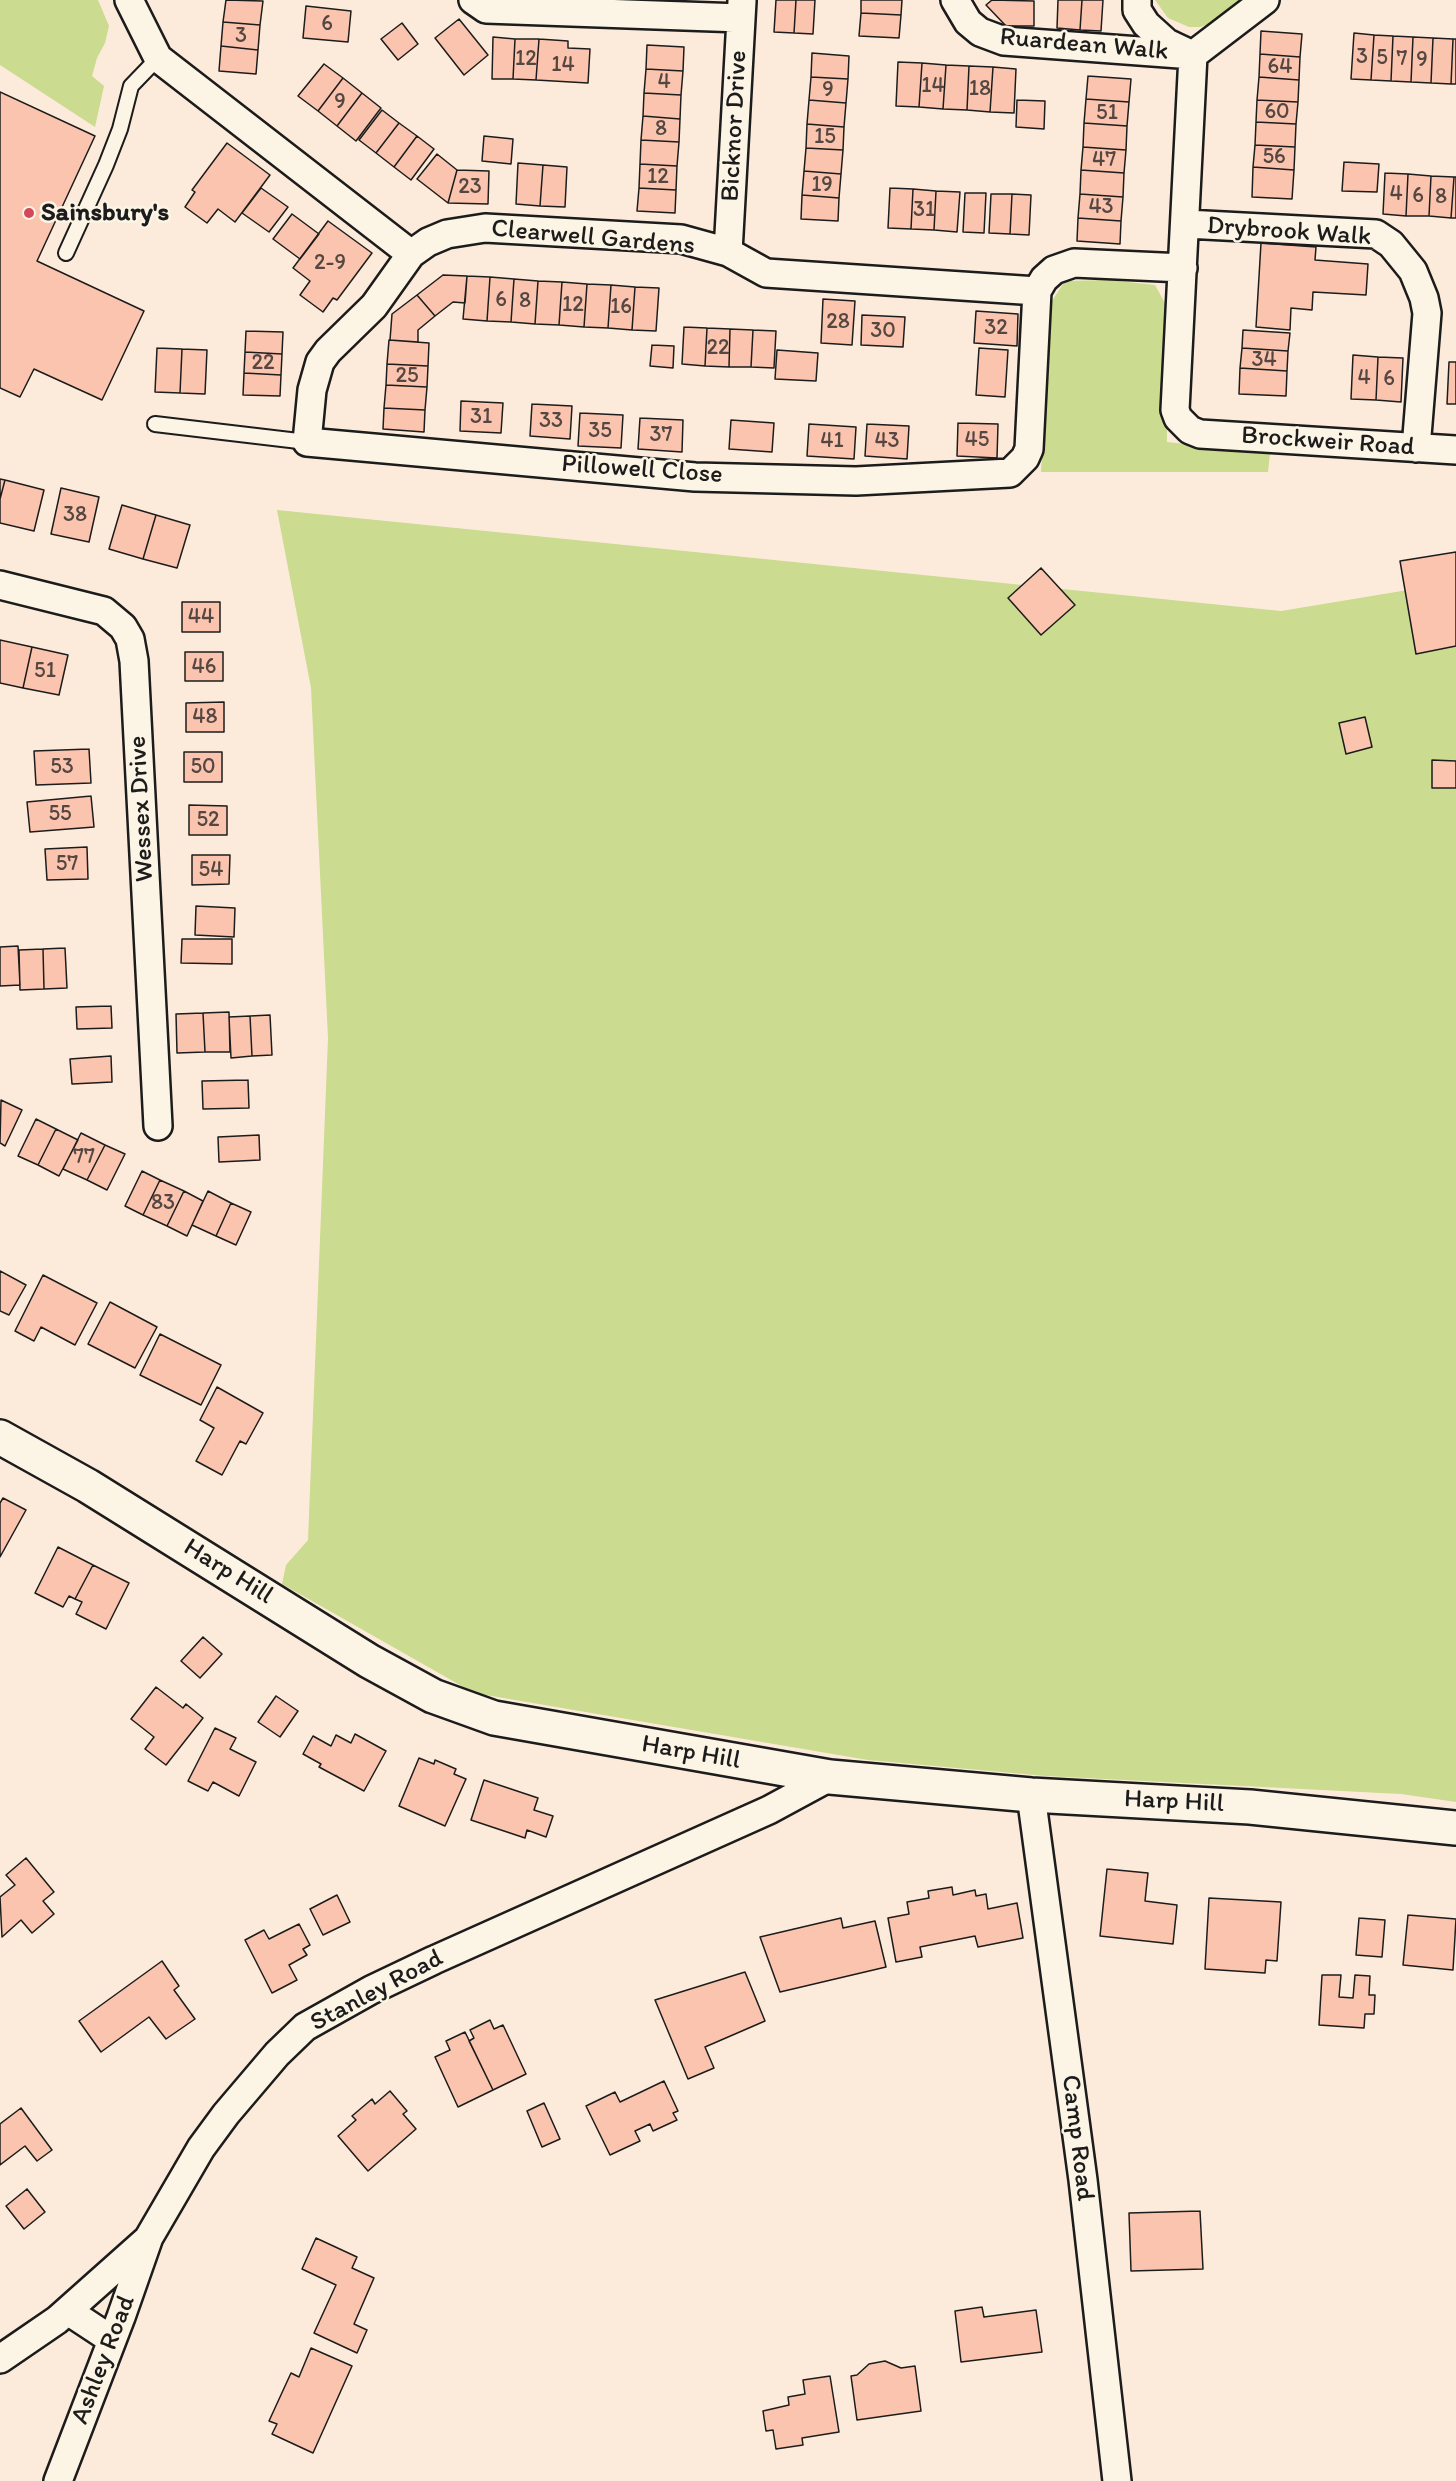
<!DOCTYPE html>
<style>
body{margin:0}
canvas{display:block;background:#fcebda}
</style>
<canvas width="1456" height="2481"></canvas>
<script>
const c = document.querySelector('canvas').getContext('2d');
c.lineJoin = 'round';
function paint(path, color) { c.fillStyle = color; c.fill(path, 'evenodd'); }
const toPath = rows => new Path2D(rows.map(r => 'M' + r).join(''));
function strokePath(path, color, width, dash) { c.strokeStyle = color; c.lineWidth = width; c.lineCap = dash ? 'butt' : 'round'; c.setLineDash(dash || []); c.stroke(path); }
function write(font, color, halo, rows, align = 'center') {
  c.font = font + ' Itim,sans-serif'; c.lineWidth = 5; c.setLineDash([]); c.textBaseline = 'middle'; c.strokeStyle = halo; c.fillStyle = color; for (const [text, x, y, turn = 0] of rows) {
    c.save(); c.translate(x, y); c.rotate((+turn || 0) * Math.PI / 180); c.textAlign = isNaN(turn) ? turn : align; if (halo) c.strokeText(text, 0, 0); c.fillText(text, 0, 0); c.restore();
  }
}
const green = toPath([
 [0,0,98,0,109,26,105,43,97,58,92,76,104,86,95,127,0,65],
 [1155,0,1242,0,1212,23,1200,27,1189,27,1168,18],
 [1109,280,1155,285,1165,303,1167,442,1270,453,1268,472,1041,472,1050,304,1065,281],
 [277,510,1281,611,1456,582,1456,1802,1401,1794,1046,1776,868,1760,474,1693,282,1584,286,1565,308,1540,328,1038,311,688]
]);
const building = toPath([
 [226,0,263,1,260,25,223,22,226,0],
 [776,0,796,0,794,33,774,32,776,0],
 [796,0,815,0,813,34,794,33,796,0],
 [861,0,902,0,901,15,861,13,861,0],
 [992,0,1034,1,1034,26,1006,26,986,5,992,0],
 [1058,0,1082,0,1080,30,1057,28,1058,0],
 [1082,0,1103,0,1101,31,1080,30,1082,0],
 [306,6,351,11,348,42,303,38,306,6],
 [861,13,901,15,899,38,859,36,861,13],
 [459,19,488,55,464,75,435,38,459,19],
 [223,22,260,25,258,50,221,46,223,22],
 [402,23,418,44,398,60,381,39,402,23],
 [1261,31,1302,34,1300,57,1260,54,1261,31],
 [1354,33,1374,35,1371,80,1351,79,1354,33],
 [1374,35,1393,36,1391,81,1371,80,1374,35],
 [1393,36,1413,37,1411,82,1391,81,1393,36],
 [493,37,515,39,513,79,492,79,493,37],
 [1413,37,1433,38,1431,83,1411,82,1413,37],
 [1433,38,1453,39,1451,84,1431,83,1433,38],
 [515,39,539,39,536,80,513,79,515,39],
 [539,39,568,41,568,48,590,49,588,83,536,80,539,39],
 [1453,39,1456,39,1456,84,1451,84,1453,39],
 [647,45,684,47,683,71,646,69,647,45],
 [221,46,258,50,256,74,219,71,221,46],
 [812,53,849,56,848,79,811,77,812,53],
 [1260,54,1300,57,1299,80,1259,77,1260,54],
 [898,62,922,63,919,107,896,106,898,62],
 [922,63,946,65,943,109,919,107,922,63],
 [324,64,343,78,318,111,298,96,324,64],
 [946,65,969,66,967,110,943,109,946,65],
 [969,66,993,67,990,112,967,110,969,66],
 [993,67,1016,69,1014,113,990,112,993,67],
 [646,69,683,71,681,95,644,93,646,69],
 [1088,76,1131,79,1129,102,1086,99,1088,76],
 [811,77,848,79,846,103,809,100,811,77],
 [1259,77,1299,80,1298,102,1257,100,1259,77],
 [343,78,362,93,337,126,318,111,343,78],
 [0,92,95,136,37,261,144,311,102,400,34,369,20,397,0,388,0,92],
 [362,93,381,108,356,141,337,126,362,93],
 [644,93,681,95,680,119,643,116,644,93],
 [1086,99,1129,102,1127,126,1084,123,1086,99],
 [809,100,846,103,844,127,807,124,809,100],
 [1017,100,1045,101,1044,129,1016,127,1017,100],
 [1257,100,1298,102,1296,124,1256,122,1257,100],
 [382,110,399,123,376,153,359,140,382,110],
 [643,116,680,119,679,142,641,140,643,116],
 [1256,122,1296,124,1295,147,1255,145,1256,122],
 [399,123,417,136,394,167,376,153,399,123],
 [1084,123,1127,126,1126,150,1083,147,1084,123],
 [807,124,844,127,843,150,806,148,807,124],
 [417,136,434,149,411,180,394,167,417,136],
 [484,136,513,139,511,164,482,161,484,136],
 [641,140,679,142,677,166,640,164,641,140],
 [227,143,270,175,235,222,218,209,207,223,185,207,195,192,192,190,227,143],
 [1255,145,1295,147,1294,170,1253,167,1255,145],
 [1083,147,1126,150,1124,173,1081,170,1083,147],
 [806,148,843,150,841,174,804,171,806,148],
 [437,154,457,170,448,203,417,179,437,154],
 [1344,162,1379,164,1377,192,1342,191,1344,162],
 [518,163,543,165,540,206,516,204,518,163],
 [640,164,677,166,676,190,639,188,640,164],
 [543,165,567,167,565,207,540,206,543,165],
 [1253,167,1294,170,1292,199,1252,197,1253,167],
 [457,170,489,171,488,204,448,203,457,170],
 [1081,170,1124,173,1123,197,1080,194,1081,170],
 [804,171,841,174,839,198,802,195,804,171],
 [1385,173,1408,174,1406,216,1383,214,1385,173],
 [1408,174,1431,176,1429,216,1406,216,1408,174],
 [1431,176,1454,177,1451,218,1429,216,1431,176],
 [1454,177,1456,177,1456,218,1451,218,1454,177],
 [261,188,288,207,269,232,242,213,261,188],
 [639,188,676,190,675,213,637,211,639,188],
 [890,188,913,189,911,229,888,228,890,188],
 [913,189,936,191,934,230,911,229,913,189],
 [936,191,960,192,957,232,934,230,936,191],
 [965,193,986,193,984,233,963,232,965,193],
 [991,194,1012,194,1010,234,989,233,991,194],
 [1012,194,1031,195,1029,235,1010,234,1012,194],
 [1080,194,1123,197,1121,221,1078,218,1080,194],
 [802,195,839,198,838,221,801,219,802,195],
 [292,214,319,234,300,259,273,239,292,214],
 [1078,218,1121,221,1120,244,1077,241,1078,218],
 [328,221,372,253,337,300,333,298,323,312,300,295,310,281,293,268,328,221],
 [1261,243,1316,247,1315,260,1368,264,1366,295,1313,292,1312,310,1291,308,1290,330,1256,327,1261,243],
 [443,275,467,276,465,303,453,302,435,316,417,295,443,275],
 [467,276,490,277,487,321,463,319,467,276],
 [490,277,514,279,511,322,487,321,490,277],
 [514,279,538,281,535,324,511,322,514,279],
 [538,281,562,282,559,325,535,324,538,281],
 [562,282,587,284,584,327,559,325,562,282],
 [587,284,611,285,608,328,584,327,587,284],
 [611,285,635,287,632,330,608,328,611,285],
 [635,287,659,288,656,331,632,330,635,287],
 [417,295,435,316,418,330,418,342,390,340,392,314,417,295],
 [823,299,855,301,852,345,821,343,823,299],
 [976,311,1018,314,1017,346,974,343,976,311],
 [862,315,905,317,903,347,861,345,862,315],
 [684,327,707,328,705,366,682,364,684,327],
 [707,328,730,329,729,367,705,366,707,328],
 [730,329,753,330,751,367,729,367,730,329],
 [753,330,776,331,774,368,751,367,753,330],
 [1243,330,1290,333,1288,351,1242,348,1243,330],
 [246,331,283,332,282,354,245,352,246,331],
 [389,340,429,343,428,366,387,364,389,340],
 [652,345,674,346,673,368,650,366,652,345],
 [157,348,182,349,180,393,155,392,157,348],
 [979,348,1008,350,1005,397,976,395,979,348],
 [1242,348,1288,351,1287,371,1240,368,1242,348],
 [182,349,207,350,205,394,180,393,182,349],
 [777,350,818,353,816,381,775,379,777,350],
 [245,352,282,354,281,375,244,373,245,352],
 [1353,355,1378,357,1376,400,1351,399,1353,355],
 [1378,357,1403,358,1401,402,1376,400,1378,357],
 [1449,362,1456,362,1456,404,1447,404,1449,362],
 [387,364,428,366,427,387,386,385,387,364],
 [1240,368,1287,371,1286,396,1239,394,1240,368],
 [244,373,281,375,280,396,243,395,244,373],
 [386,385,427,387,425,410,384,408,386,385],
 [461,401,503,403,501,433,460,431,461,401],
 [532,404,572,406,570,439,530,436,532,404],
 [384,408,425,410,424,432,383,429,384,408],
 [580,413,623,415,621,448,578,446,580,413],
 [640,418,683,420,682,452,638,449,640,418],
 [731,420,774,423,772,452,729,449,731,420],
 [958,423,998,424,997,458,957,456,958,423],
 [809,424,856,427,854,459,807,456,809,424],
 [867,424,909,426,907,459,865,456,867,424],
 [0,479,5,480,0,499,0,479],
 [5,480,44,490,34,531,0,523,0,499,5,480],
 [61,488,99,497,89,542,51,534,61,488],
 [122,505,156,515,143,559,109,549,122,505],
 [156,515,190,525,177,568,143,559,156,515],
 [1456,552,1456,646,1416,654,1400,561,1456,552],
 [1041,568,1075,605,1041,635,1008,598,1041,568],
 [182,602,220,602,220,632,182,632,182,602],
 [0,640,32,647,23,688,0,683,0,640],
 [32,647,68,655,59,695,23,688,32,647],
 [185,652,223,652,223,681,185,681,185,652],
 [224,702,224,732,186,732,186,703,224,702],
 [1365,717,1372,747,1346,754,1339,723,1365,717],
 [89,749,91,783,36,785,34,751,89,749],
 [184,752,222,752,222,782,184,782,184,752],
 [1432,760,1456,761,1456,788,1432,788,1432,760],
 [91,796,94,827,30,832,27,802,91,796],
 [189,805,227,806,227,835,189,835,189,805],
 [87,847,88,879,47,880,45,849,87,847],
 [192,855,230,855,229,884,192,885,192,855],
 [196,906,235,908,234,937,195,935,196,906],
 [182,939,232,939,232,964,181,963,182,939],
 [18,946,20,985,0,986,0,947,18,946],
 [65,948,67,988,44,989,43,949,65,948],
 [43,949,44,989,20,990,19,950,43,949],
 [111,1006,112,1028,77,1029,76,1007,111,1006],
 [229,1012,230,1052,205,1052,203,1013,229,1012],
 [203,1013,205,1052,177,1053,176,1014,203,1013],
 [270,1015,272,1055,252,1056,250,1016,270,1015],
 [250,1016,252,1056,231,1058,229,1017,250,1016],
 [111,1056,112,1082,72,1084,70,1059,111,1056],
 [248,1080,249,1108,203,1109,202,1081,248,1080],
 [1,1100,22,1110,5,1146,0,1143,1,1100],
 [36,1119,56,1129,38,1165,18,1156,36,1119],
 [56,1129,78,1140,59,1176,38,1165,56,1129],
 [81,1133,105,1145,87,1180,63,1169,81,1133],
 [259,1135,260,1160,219,1162,218,1137,259,1135],
 [105,1145,125,1154,107,1190,87,1180,105,1145],
 [142,1171,160,1180,143,1215,125,1206,142,1171],
 [160,1180,184,1191,167,1226,143,1215,160,1180],
 [184,1191,203,1201,187,1236,167,1226,184,1191],
 [208,1191,231,1203,216,1236,192,1225,208,1191],
 [231,1203,251,1212,236,1245,216,1236,231,1203],
 [0,1271,26,1285,9,1315,0,1311,0,1271],
 [43,1275,97,1303,75,1345,41,1327,34,1341,15,1331,43,1275],
 [110,1302,157,1327,135,1368,88,1344,110,1302],
 [160,1334,221,1365,201,1405,140,1375,160,1334],
 [217,1387,263,1413,246,1444,240,1441,222,1475,196,1461,214,1428,200,1420,217,1387],
 [3,1498,26,1510,0,1557,0,1503,3,1498],
 [58,1547,93,1565,75,1599,69,1596,63,1607,35,1593,58,1547],
 [93,1565,129,1583,106,1629,76,1614,82,1602,75,1599,93,1565],
 [203,1637,222,1654,200,1678,181,1661,203,1637],
 [156,1687,183,1708,186,1704,203,1718,166,1765,145,1749,154,1737,131,1719,156,1687],
 [276,1696,298,1711,280,1737,258,1722,276,1696],
 [215,1728,236,1738,230,1749,256,1762,239,1796,213,1782,208,1791,188,1781,215,1728],
 [355,1734,386,1751,364,1791,319,1767,321,1764,303,1754,313,1736,331,1746,336,1735,351,1743,355,1734],
 [419,1758,434,1764,435,1760,456,1769,454,1774,466,1779,445,1826,399,1806,419,1758],
 [484,1780,538,1798,534,1810,553,1816,546,1837,527,1830,525,1838,471,1820,484,1780],
 [26,1858,54,1892,43,1901,54,1914,32,1933,21,1920,2,1937,0,1897,15,1885,6,1875,26,1858],
 [1107,1869,1148,1873,1145,1901,1177,1905,1173,1944,1100,1936,1107,1869],
 [952,1887,953,1895,975,1890,976,1896,986,1894,988,1909,1017,1903,1023,1938,978,1947,975,1936,920,1947,922,1957,896,1962,888,1918,909,1914,907,1902,929,1898,928,1891,952,1887],
 [337,1895,350,1922,323,1935,310,1909,337,1895],
 [1209,1898,1281,1902,1277,1961,1266,1960,1265,1973,1205,1969,1209,1898],
 [1408,1915,1456,1919,1453,1970,1403,1965,1408,1915],
 [841,1918,843,1928,875,1921,886,1967,780,1992,760,1937,841,1918],
 [1359,1918,1385,1920,1382,1957,1356,1955,1359,1918],
 [299,1924,310,1945,303,1949,307,1955,289,1965,297,1980,272,1993,245,1940,264,1930,269,1939,299,1924],
 [162,1961,179,1986,174,1990,195,2019,166,2039,149,2017,101,2052,79,2021,162,1961],
 [745,1972,765,2021,705,2047,714,2068,688,2079,655,2000,745,1972],
 [1322,1975,1341,1975,1339,1997,1353,1998,1355,1975,1370,1976,1369,1995,1375,1995,1374,2014,1365,2014,1364,2028,1319,2025,1322,1975],
 [490,2020,494,2029,503,2025,526,2074,493,2090,469,2041,474,2038,470,2030,490,2020],
 [465,2032,493,2090,458,2107,435,2057,450,2050,446,2041,465,2032],
 [664,2081,678,2111,673,2113,677,2120,653,2131,650,2124,635,2131,640,2141,610,2155,586,2106,615,2092,620,2102,664,2081],
 [390,2091,407,2111,403,2114,416,2129,368,2171,338,2136,356,2120,352,2116,372,2099,375,2104,390,2091],
 [544,2103,560,2139,542,2147,527,2111,544,2103],
 [21,2108,52,2150,37,2161,25,2146,0,2165,0,2124,21,2108],
 [27,2189,45,2212,24,2229,6,2206,27,2189],
 [1200,2211,1203,2269,1131,2271,1129,2213,1200,2211],
 [316,2238,357,2257,352,2268,374,2278,354,2324,367,2330,357,2353,314,2333,336,2285,302,2269,316,2238],
 [982,2307,984,2317,1036,2310,1042,2352,961,2362,955,2311,982,2307],
 [311,2348,352,2366,313,2453,272,2434,277,2424,269,2421,291,2373,299,2377,311,2348],
 [885,2361,901,2368,915,2366,921,2411,857,2420,851,2376,857,2375,869,2364,885,2361],
 [830,2376,839,2432,802,2438,803,2445,776,2449,773,2430,766,2431,763,2411,789,2405,788,2397,805,2394,803,2380,830,2376]
]);
const lane = toPath([
 [66,253,106,165,120,129,131,86,158,58],
 [155,424,307,442]
]);
const street = toPath([
 [129,0,158,58,411,254,428,242,447,234,485,228,681,239,728,252,766,273,1037,291,1044,279,1054,270,1074,263,1183,268],
 [473,0,486,9,741,18],
 [955,0,968,22,980,32,1004,41,1193,55],
 [1137,0,1137,10,1146,24,1167,43,1186,52],
 [1193,55,1175,410,1178,418,1190,430,1200,434,1456,450],
 [1193,55,1265,0],
 [1186,224,1376,234,1391,244,1413,271,1424,298,1427,313,1416,448],
 [728,252,742,1],
 [411,254,374,306,328,351,320,362,312,390,307,442,695,477,856,481,1010,473,1025,458,1029,449,1037,291],
 [0,585,104,611,123,627,130,639,134,661,158,1126],
 [1031,1795,1083,2180,1117,2481],
 [68,2311,112,2340],
 [0,2359,57,2320,148,2239,201,2148,226,2114,277,2054,305,2027,371,1990,434,1960,769,1810,830,1777],
 [58,2481,121,2317,148,2240]
]);
const secondary = toPath([
 [0,1437,88,1486,369,1661,433,1696,494,1718,830,1777,1031,1795,1250,1807,1456,1828]
]);
const markers = [
 [29,213,6,"#d1495b"]
];
const numberNames = [
 ["6",327,24],
 ["3",241,36],
 ["3",1362,57],
 ["5",1382,58],
 ["12",526,59],
 ["7",1402,59],
 ["9",1422,60],
 ["14",563,65],
 ["64",1280,67],
 ["4",664,82],
 ["14",933,86],
 ["18",980,89],
 ["9",828,90],
 ["9",340,102],
 ["60",1277,112],
 ["51",1107,113],
 ["8",661,129],
 ["15",825,137],
 ["56",1274,157],
 ["47",1104,160],
 ["12",658,177],
 ["19",822,185],
 ["23",470,187],
 ["4",1396,194],
 ["6",1418,196],
 ["8",1441,197],
 ["43",1101,207],
 ["31",924,210],
 ["2-9",330,263],
 ["6",501,300],
 ["8",525,301],
 ["12",573,305],
 ["16",621,307],
 ["28",838,322],
 ["32",996,328],
 ["30",883,331],
 ["22",718,348],
 ["34",1264,360],
 ["22",263,363],
 ["25",407,376],
 ["4",1364,378],
 ["6",1389,379],
 ["31",481,417],
 ["33",551,421],
 ["35",600,431],
 ["37",661,435],
 ["45",977,440],
 ["41",832,441],
 ["43",887,441],
 ["38",75,515],
 ["44",201,617],
 ["46",204,667],
 ["51",45,671],
 ["48",205,717],
 ["53",62,767],
 ["50",203,767],
 ["55",60,814],
 ["52",208,820],
 ["57",67,864],
 ["54",211,870],
 ["77",84,1157],
 ["83",163,1203]
];
const streetNames = [
 ["Ruardean Walk",1084,45,5],
 ["Bicknor Drive",735,126,-87],
 ["Drybrook Walk",1289,232,4],
 ["Clearwell Gardens",593,238,5],
 ["Brockweir Road",1328,442,4],
 ["Pillowell Close",642,470,4],
 ["Wessex Drive",142,809,-93],
 ["Harp Hill",228,1572,32],
 ["Harp Hill",691,1753,10],
 ["Harp Hill",1174,1802,3],
 ["Stanley Road",377,1991,-28],
 ["Camp Road",1077,2138,83],
 ["Ashley Road",104,2360,-69]
];
const poiNames = [
 ["Sainsbury's",41,213]
];
paint(green, '#cbdb8f');
paint(building, '#fbc4ae');
strokePath(building, '#1c1c1c', 1.5);
strokePath(lane, '#1c1c1c', 18);
strokePath(street, '#1c1c1c', 32);
strokePath(secondary, '#1c1c1c', 38);
strokePath(lane, '#fcf5e5', 14);
strokePath(street, '#fcf5e5', 27);
strokePath(secondary, '#fcf5e5', 33);
for (const [x, y, r, color] of markers) { const dot = new Path2D(); dot.arc(x, y, r, 0, 2 * Math.PI); c.fillStyle = color; c.fill(dot); strokePath(dot, '#fcf5e5', 2); }
write('22px', '#544640', null, numberNames);
write('26px', '#1c1c1c', '#fcf5e5', streetNames);
write('bold 26px', '#1c1c1c', '#fcf5e5', poiNames, 'left');
</script>
